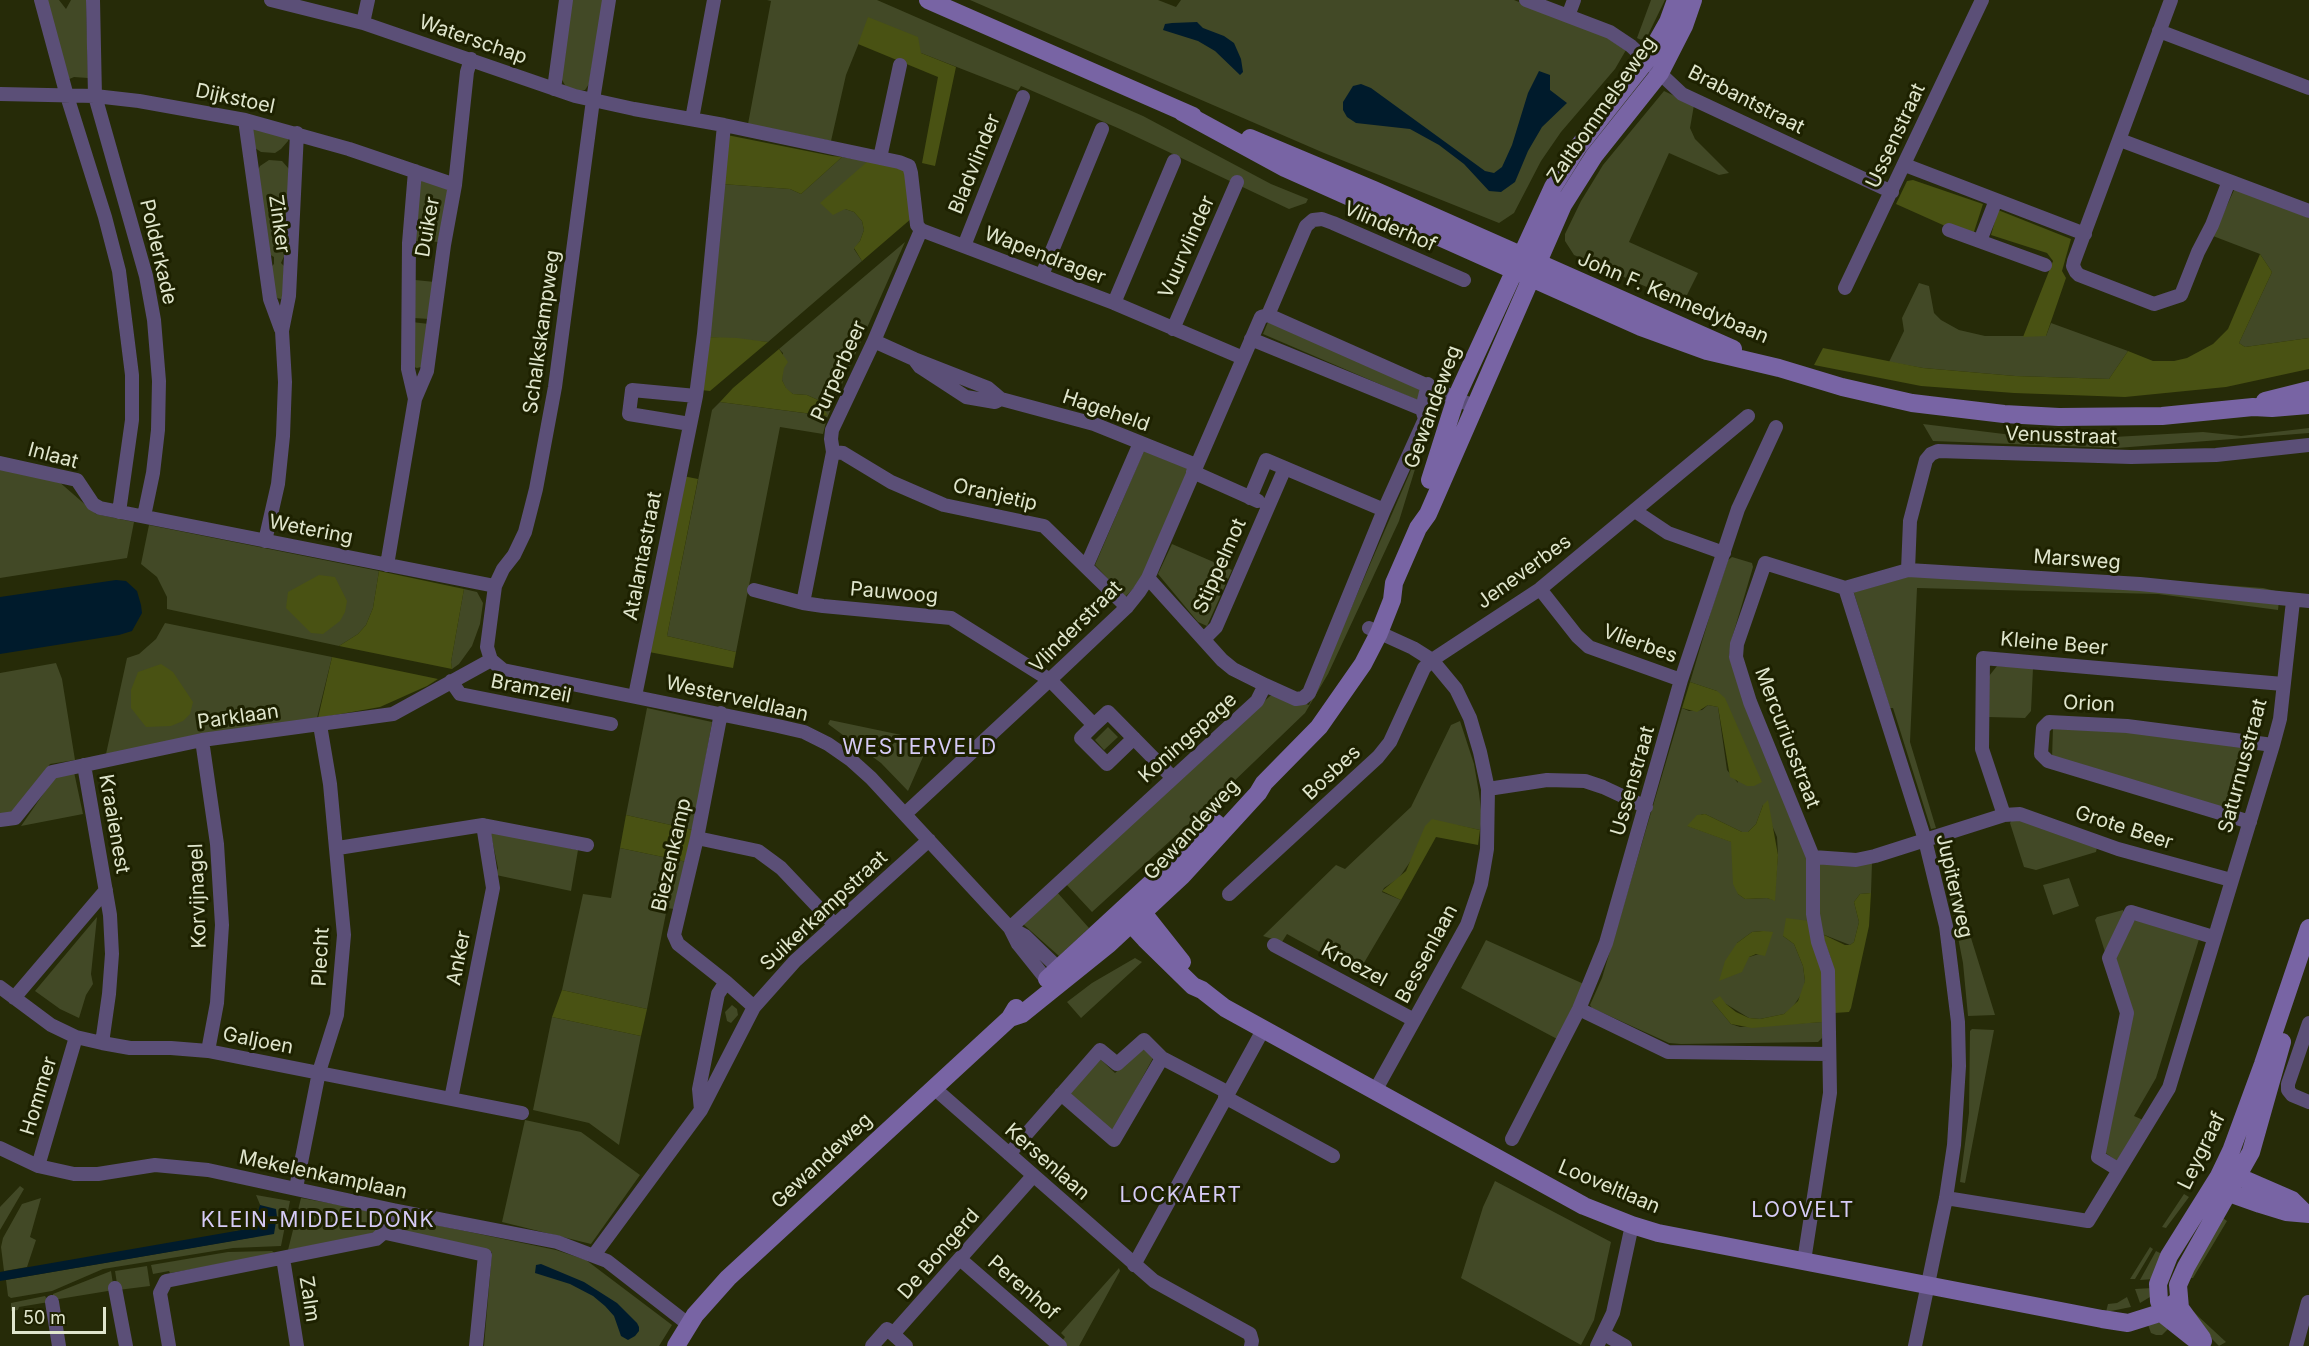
<!DOCTYPE html>
<style>
body{margin:0}
#map{position:relative;width:2309px;height:1346px;overflow:hidden;background:#262b08;font-family:Inter,sans-serif}
canvas{display:block}
.scale{position:absolute;left:12px;top:1307px;width:94px;height:27px;box-sizing:border-box;border:3px solid #e0e6cd;border-top:0;padding-left:8px;font-size:18px;line-height:21px;white-space:nowrap;color:#e0e6cd;-webkit-text-stroke:4px #1d2100;paint-order:stroke}
</style>
<div id="map">
<canvas width="2309" height="1346"></canvas>
<div class="scale">50 m</div>
</div>
<script>
const c = document.querySelector('canvas').getContext('2d');
c.lineJoin = 'round';
function paint(path, color) { c.fillStyle = color; c.fill(path, 'evenodd'); }
const toPath = rows => new Path2D(rows.map(r => 'M' + r).join(''));
function strokePath(path, color, width, dash) { c.strokeStyle = color; c.lineWidth = width; c.lineCap = dash ? 'butt' : 'round'; c.setLineDash(dash || []); c.stroke(path); }
function write(font, color, halo, rows, align = 'center') {
  c.font = font + ' Inter,sans-serif'; c.lineWidth = 6; c.setLineDash([]); c.textBaseline = 'middle'; c.strokeStyle = halo; c.fillStyle = color; for (const [text, x, y, turn = 0] of rows) {
    c.save(); c.translate(x, y); c.rotate((+turn || 0) * Math.PI / 180); c.textAlign = isNaN(turn) ? turn : align; if (halo) c.strokeText(text, 0, 0); c.fillText(text, 0, 0); c.restore();
  }
}
const green = toPath([
 [46,0,59,0,66,9,71,0,86,0,88,78,74,77,67,80],
 [571,0,603,0,589,84,585,90,580,91,566,87,561,78],
 [767,0,877,0,1143,116,1271,184,1308,199,1306,203,1289,209,1120,129,1021,86,1018,91,921,53,869,18,846,75,831,141,748,124,771,1],
 [970,0,1158,0,1176,7,1181,0,1514,0,1605,36,1626,50,1615,69,1561,132,1541,161,1514,213,1499,223,1324,153],
 [1651,0,1665,0,1645,41,1639,39,1637,38],
 [1664,91,1694,105,1690,128,1695,139,1729,173,1719,175,1669,153,1629,242,1698,273,1683,303,1574,255,1565,241,1565,234,1581,201,1603,165],
 [252,127,289,137,288,141,281,149,275,153,261,152,255,148],
 [842,157,868,161,845,209,854,212,862,221,864,230,860,241,854,249,862,261,768,342,707,337,722,184,790,189,801,194],
 [269,160,282,161,289,169,286,252,281,263,284,266,283,297,281,299,277,298,274,293,271,267,274,264,274,257,269,254,257,172,260,166],
 [422,178,448,187,440,242,416,241,417,183],
 [2235,188,2309,218,2309,338,2245,347,2239,343,2272,272,2260,254,2213,236],
 [905,242,827,418,823,434,780,427,736,652,667,636,712,410,720,402,827,416,818,400,807,395,793,394,786,389,782,380,783,353,779,349],
 [415,280,435,282,429,319,414,318],
 [1919,283,1929,286,1934,313,1941,320,1959,330,1985,336,2046,336,2051,323,2128,351,2109,379,2015,376,1923,368,1889,362,1904,331,1902,318],
 [412,322,429,324,421,367,417,368,414,367],
 [1268,322,1420,385,1419,401,1263,334],
 [1923,424,2004,434,2078,439,2203,432,2241,436,2309,428,2309,433,2117,448,1933,441],
 [1424,440,1399,521,1328,674,1305,713,1204,810,1092,912,1065,883,1270,696,1277,693,1309,705],
 [1144,450,1191,466,1148,567,1134,588,1125,597,1095,565],
 [0,468,57,480,96,514,134,522,127,558,0,578],
 [149,525,379,571,373,608,366,625,358,634,339,646,167,609,167,597,157,577,141,564],
 [1172,544,1232,570,1207,626,1198,622,1158,574],
 [1732,557,1752,563,1753,567,1732,638,1729,657,1802,844,1808,863,1809,921,1804,921,1783,936,1794,944,1803,966,1805,981,1803,992,1792,1008,1784,1014,1760,1019,1749,1018,1726,1004,1712,1001,1731,1024,1740,1027,1822,1022,1822,1038,1818,1042,1681,1044,1669,1043,1592,1008,1590,1005,1602,978,1682,708,1689,711,1702,710,1708,705,1718,707,1727,770,1738,783,1717,691,1690,682,1712,608,1728,560],
 [1763,805,1777,837,1778,855,1774,900,1767,898,1745,899,1738,894,1732,842,1688,826,1702,814,1705,814,1742,832,1748,832,1756,824],
 [1763,931,1759,954,1749,957,1737,943,1752,932],
 [1894,576,2168,581,2263,588,2280,592,2278,610,2158,594,1917,588,1910,742,1936,828,1931,829,1893,708,1890,708,1853,590],
 [464,589,477,592,483,603,480,624,472,646,459,664,452,669,451,662],
 [165,623,332,657,317,718,106,754,127,658,139,654,156,639],
 [56,663,62,679,75,760,50,764,15,813,0,816,0,673],
 [1997,666,2033,668,2031,711,2025,718,1988,717,1989,676],
 [647,708,712,722,693,830,626,815],
 [830,720,930,741,908,791,881,763,828,724],
 [1460,721,1474,764,1479,793,1482,819,1480,830,1456,825,1445,825,1410,862,1399,878,1384,888,1382,892,1401,900,1358,973,1287,934,1282,942,1263,936,1336,865,1345,869,1411,807,1451,725],
 [1108,727,1118,737,1104,750,1095,740],
 [2053,727,2123,730,2252,746,2233,813,2052,759],
 [74,772,83,814,21,826,55,777],
 [2013,818,2098,843,2096,852,2036,870,2024,867,2010,823],
 [490,830,578,850,571,891,496,875,498,868],
 [620,848,687,862,674,909,667,908,647,1009,562,990,583,894,611,898],
 [1943,849,1962,909,1995,1015,1968,1016,1963,963,1948,886,1939,851],
 [1820,861,1872,862,1871,893,1860,894,1854,902,1859,922,1854,942,1850,945,1822,934,1818,921],
 [2069,878,2079,906,2053,915,2043,885],
 [1056,891,1089,928,1059,956,1023,924],
 [2123,910,2125,915,2105,952,2095,920,2097,917],
 [97,917,91,974,93,984,86,995,79,1018,60,1009,35,991],
 [2138,919,2200,936,2156,1078,2134,1116,2143,1120,2118,1162,2103,1151,2129,1018,2113,958,2131,922],
 [1486,940,1586,985,1559,1040,1461,988],
 [1135,958,1142,962,1081,1018,1067,1002,1092,983],
 [732,1005,737,1009,738,1015,731,1023,727,1021,725,1012],
 [552,1017,641,1036,619,1145,589,1123,533,1110],
 [1972,1029,1994,1030,1965,1183,1960,1182,1969,1113,1970,1031],
 [1143,1048,1153,1058,1111,1135,1065,1095,1098,1057,1115,1073],
 [525,1120,581,1132,640,1175,591,1244,502,1222],
 [1495,1181,1611,1242,1594,1320,1581,1345,1461,1278,1483,1207],
 [20,1186,24,1189,0,1230,0,1207],
 [2184,1194,2189,1197,2166,1228,2162,1227],
 [256,1195,290,1201,281,1246,233,1248,103,1269,52,1291,11,1298,8,1296,6,1280,255,1237,253,1228,232,1231,268,1224],
 [41,1198,30,1237,36,1240,27,1267,4,1271,1,1247,3,1238,22,1204],
 [301,1198,379,1212,383,1220,379,1230,366,1236,288,1250],
 [2220,1216,2227,1221,2193,1278,2184,1278],
 [412,1220,556,1250,586,1260,672,1325,659,1346,484,1346,492,1252,406,1234,401,1227,403,1221],
 [2150,1247,2153,1249,2135,1279,2130,1279],
 [272,1251,277,1255,170,1273,169,1271,153,1274,151,1265,228,1252],
 [2156,1251,2162,1254,2154,1279,2140,1280],
 [147,1266,150,1286,118,1290,115,1271],
 [1119,1268,1120,1271,1079,1346,1067,1346,1062,1341,1065,1337,1061,1333],
 [111,1271,114,1290,53,1300,53,1294],
 [2152,1288,2150,1297,2140,1303,2135,1289],
 [45,1296,49,1302,19,1307,18,1310,11,1311,11,1303],
 [2127,1297,2131,1307,2106,1312,2108,1304,2117,1303],
 [2194,1312,2199,1317,2226,1342,2219,1346,2190,1317],
 [2147,1322,2162,1323,2169,1328,2162,1335,2156,1335,2151,1333]
]);
const forest = toPath([
 [868,17,918,37,921,53,956,67,935,166,922,163,938,77,858,44],
 [727,135,832,156,842,157,801,194,790,189,722,184],
 [868,161,895,165,906,171,912,218,862,261,854,248,860,241,864,230,862,221,854,212,845,209,833,215,820,203],
 [1913,180,1983,204,1972,238,1896,204,1907,181],
 [1998,210,2071,239,2062,271,2066,278,2046,336,2023,337,2053,261,2047,253,1991,235],
 [2260,254,2272,272,2239,343,2245,347,2309,338,2309,369,2226,387,2125,397,2014,393,1921,386,1814,365,1823,348,1923,368,2015,376,2109,379,2128,351,2153,361,2174,361,2187,358,2213,344,2228,329],
 [707,337,737,338,768,342,710,391,701,390],
 [779,349,788,362,784,368,782,380,786,388,793,394,807,395,818,400,828,416,720,402,733,388],
 [683,476,698,479,667,636,736,652,733,668,649,652],
 [379,571,464,589,451,662,452,669,339,646,358,634,366,625,373,608],
 [319,575,335,577,347,601,345,612,340,621,323,634,311,633,286,608,288,592],
 [332,657,438,679,427,686,380,707,318,718],
 [161,664,173,672,193,702,190,714,183,721,171,726,146,727,131,708,131,690,138,672],
 [1690,682,1717,691,1725,698,1762,782,1754,786,1747,786,1730,777,1718,707,1708,705,1697,712,1682,708],
 [1768,800,1778,855,1775,901,1767,898,1745,899,1738,894,1733,884,1731,842,1687,826,1697,815,1705,814,1742,832,1748,832,1756,824,1763,805],
 [626,815,693,830,687,862,620,848],
 [1432,819,1480,830,1478,845,1436,837,1401,900,1382,891,1406,871,1425,826],
 [1871,893,1869,926,1851,1008,1849,1012,1834,1013,1831,959,1822,934,1845,945,1850,945,1854,942,1859,922,1854,902,1860,894],
 [1786,918,1809,921,1823,975,1822,1022,1752,1028,1731,1024,1712,1001,1720,996,1726,1004,1736,1012,1749,1018,1760,1019,1784,1014,1798,1001,1805,981,1803,966,1794,944,1783,936],
 [1763,931,1773,932,1765,956,1756,954,1749,957,1742,972,1719,981,1725,961,1737,943,1752,932],
 [562,990,647,1009,641,1036,552,1017]
]);
const water = toPath([
 [1197,22,1203,28,1224,36,1234,43,1241,59,1243,72,1240,75,1215,51,1198,41,1163,30,1165,24,1172,23],
 [1539,71,1550,75,1550,90,1567,103,1542,127,1528,151,1515,182,1501,192,1489,191,1464,164,1439,145,1410,129,1356,123,1347,117,1343,110,1343,102,1353,86,1361,84,1371,88,1485,171,1494,173,1502,167,1512,145,1528,93],
 [116,580,126,581,137,591,141,605,142,613,132,631,119,635,0,654,0,597],
 [260,1205,276,1209,277,1217,280,1219,276,1222,274,1234,0,1281,0,1272,253,1228],
 [541,1264,584,1282,617,1303,637,1323,639,1327,639,1331,635,1336,628,1340,621,1336,614,1316,605,1306,593,1296,570,1284,535,1273,536,1265]
]);
const street = toPath([
 [41,0,67,96,105,217,119,271,132,375,132,420,119,512],
 [93,0,95,96,146,276,154,320,159,381,158,430,153,473,144,516],
 [271,0,363,23,575,96,634,109,724,125,899,162,909,166,911,173,917,225,921,230,1114,303,1243,358],
 [609,0,593,100,555,387,536,489,525,532,514,555,503,569,495,586,487,647,491,660,503,670,778,726,804,732,828,744,851,760,871,778,1010,928,1018,944,1046,979,1058,984,1058,968,1025,936,1010,928],
 [1526,0,1610,32,1631,46,1682,94,1892,192],
 [2171,0,2074,261,2073,266,2076,272,2079,275,2154,304,2181,295,2198,252,2212,225,2229,181],
 [1568,16,1574,0],
 [363,23,368,0],
 [2159,31,2309,88],
 [554,89,566,0],
 [0,94,95,96,139,101,245,120,349,149,455,185],
 [692,119,714,0],
 [245,120,270,299,281,329],
 [2120,140,2309,211],
 [880,158,900,65],
 [1905,165,2085,234],
 [1949,230,2045,265],
 [1980,241,1996,200],
 [964,246,1023,97],
 [1042,275,1102,129],
 [1845,288,1982,0],
 [1114,303,1174,161],
 [1268,315,1473,406],
 [1173,329,1237,182],
 [1251,339,1422,409],
 [874,341,914,359],
 [914,359,988,388,1001,399,995,402,966,397,920,367,914,359],
 [415,399,408,369,409,243,415,171],
 [1001,399,1094,424,1196,465],
 [690,424,629,414,632,390,696,396],
 [833,452,843,453,891,482,944,505,1044,526,1127,607],
 [0,463,77,480,93,504,100,508,495,586],
 [1193,472,1258,501],
 [1250,498,1266,460,1384,510],
 [1635,511,1668,533,1724,553],
 [265,541,278,484,283,436,285,382,282,331,289,296,297,133],
 [387,565,415,399,427,371,444,245,455,185,467,72,471,59],
 [1086,567,1140,443],
 [1908,570,1910,521,1926,460,1931,454,1938,451,2131,457,2216,455,2309,445],
 [1148,578,1222,660,1233,669,1265,685],
 [1845,588,1925,840,1946,926,1958,1022,1959,1066,1954,1145,1946,1198,1915,1346],
 [1845,588,1908,570,2140,584,2309,601],
 [1540,589,1577,636,1589,647,1681,680],
 [754,590,803,603,823,606,951,618,1050,680,1094,725,1108,712,1173,778],
 [803,603,833,452,831,439,832,430,874,341,921,230],
 [1369,628,1413,648,1432,660,1456,689,1470,718,1480,752,1488,789,1487,849,1481,884,1467,925,1375,1091],
 [1204,639,1216,627,1285,468],
 [451,681,460,694,611,724],
 [635,696,696,396,704,334,724,125],
 [721,713,697,838,674,935,678,944,726,982,754,1007],
 [1094,725,1081,738,1107,764,1134,738],
 [202,740,217,844,222,925,217,1003,208,1051],
 [84,765,110,915,112,954,109,994,102,1043],
 [1488,789,1547,780,1585,781,1603,787,1646,807],
 [905,814,1057,673,1127,607,1139,592,1148,578,1261,317,1268,315,1306,226,1313,220,1322,219,1333,223,1464,280],
 [2004,815,1982,749,1983,658,2283,684],
 [0,820,15,818,52,772,202,740,393,714,491,660],
 [2250,822,2048,761,2041,754,2043,728,2049,722,2127,726,2273,745],
 [697,838,758,851,781,868,835,925],
 [338,848,483,825,587,845],
 [1813,857,1856,860,1875,856,2004,815,2020,814,2118,849,2231,880],
 [1229,894,1378,757,1390,742,1424,668,1432,660,1540,589,1748,416],
 [1010,928,1257,701,1265,685,1296,699,1303,698,1309,693,1384,510,1425,419,1422,409,1428,384],
 [1274,945,1414,1020],
 [0,987,51,1025,76,1037,102,1043,130,1048,171,1048,208,1051,522,1113],
 [14,998,106,890],
 [1579,1009,1668,1052,1829,1054],
 [2309,1023,2288,1084,2288,1090,2292,1095,2309,1102],
 [934,1088,1154,1281,1250,1334,1252,1341,1251,1346],
 [1061,1094,1114,1140,1162,1058],
 [1225,1097,1333,1156],
 [451,1099,493,888,483,825],
 [701,1110,699,1089,718,994,726,982],
 [1512,1139,1579,1009,1606,943,1681,680,1738,509,1776,427],
 [0,1148,38,1166,74,1174,98,1174,155,1165,208,1170,393,1210,557,1242,607,1261,688,1324],
 [1009,1154,1100,1050,1117,1064,1144,1040,1162,1058,1227,1092],
 [38,1166,76,1037],
 [2119,1170,2098,1157,2127,1013,2109,958,2131,912,2213,937],
 [296,1188,319,1072,337,1015,344,935,330,784,320,725],
 [1946,1198,2088,1221,2169,1088,2273,745,2280,719,2293,601],
 [386,1233,485,1255,476,1346],
 [594,1255,701,1110,754,1007,795,961,929,840],
 [283,1258,297,1346],
 [960,1259,1060,1346],
 [1804,1261,1830,1093,1828,971,1818,942,1813,914,1813,857,1750,702,1736,657,1737,644,1765,563,1845,588],
 [1134,1265,1263,1030],
 [115,1288,126,1346],
 [52,1302,59,1346],
 [893,1334,906,1346],
 [1604,1334,1625,1346],
 [169,1346,160,1293,166,1281,376,1239,388,1229,393,1210],
 [872,1346,887,1329,893,1334,1033,1176],
 [1597,1346,1613,1313,1632,1225],
 [2296,1346,2308,1302]
]);
const secondary = toPath([
 [928,0,1193,116],
 [1182,112,1285,168,1641,327,1707,351,1779,368,1842,387,1912,403,2004,414,2059,417,2162,416,2253,407,2272,408,2309,405],
 [1250,138,1374,190,1733,349],
 [2265,401,2309,390],
 [1430,480,1456,398,1553,187,1578,147,1646,61,1668,22,1676,0],
 [1125,908,1132,925,1145,939,1193,986,1202,990,1225,1008,1584,1206,1632,1225,1658,1233,2102,1319,2128,1323,2163,1312,2178,1300],
 [1134,911,1144,914,1182,962],
 [1047,979,1216,823],
 [1010,1018,1022,1014,1109,944,1182,876,1258,793,1264,783,1319,727,1363,664,1379,633,1392,600,1394,583,1418,528,1428,514,1563,205,1594,156,1660,73,1684,26,1693,0],
 [2229,1176,2239,1177,2292,1200,2304,1212],
 [2223,1183,2229,1193,2260,1204,2286,1212,2309,1214],
 [2202,1338,2180,1308,2178,1285,2186,1267,2251,1152,2282,1042],
 [2203,1341,2193,1338,2164,1315,2159,1301,2158,1284,2169,1256,2219,1176,2231,1151,2263,1064,2309,928],
 [676,1346,695,1315,728,1278,1010,1018,1016,1008]
]);
const streetNames = [
 ["Waterschap",473,40,19],
 ["Dijkstoel",235,99,12],
 ["Brabantstraat",1746,100,27],
 ["Zaltbommelseweg",1602,110,-55],
 ["Ussenstraat",1896,136,-65],
 ["Bladvlinder",975,164,-68],
 ["Zinker",279,224,82],
 ["Duiker",428,227,-80],
 ["Vlinderhof",1390,227,23],
 ["Vuurvlinder",1187,247,-66],
 ["Polderkade",158,252,77],
 ["Wapendrager",1045,256,21],
 ["John F. Kennedybaan",1673,298,23],
 ["Schalkskampweg",542,332,-82],
 ["Purperbeer",839,371,-66],
 ["Gewandeweg",1433,407,-70],
 ["Hageheld",1106,411,19],
 ["Venusstraat",2061,436,2],
 ["Inlaat",53,456,15],
 ["Oranjetip",995,495,13],
 ["Wetering",311,530,11],
 ["Atalantastraat",643,556,-79],
 ["Marsweg",2077,560,4],
 ["Stippelmot",1220,566,-66],
 ["Jeneverbes",1524,572,-36],
 ["Pauwoog",894,593,5],
 ["Vlinderstraat",1076,627,-45],
 ["Vlierbes",1640,644,20],
 ["Kleine Beer",2054,644,5],
 ["Bramzeil",531,689,11],
 ["Westerveldlaan",737,699,13],
 ["Orion",2089,704,3],
 ["Parklaan",238,717,-8],
 ["Koningspage",1188,738,-42],
 ["Mercuriusstraat",1787,738,69],
 ["Saturnusstraat",2243,766,-75],
 ["Bosbes",1332,773,-43],
 ["Ussenstraat",1633,781,-74],
 ["Kraaienest",114,824,80],
 ["Grote Beer",2124,828,18],
 ["Gewandeweg",1192,830,-47],
 ["Biezenkamp",672,855,-77],
 ["Jupiterweg",1954,886,77],
 ["Korvijnagel",198,896,-92],
 ["Suikerkampstraat",824,911,-43],
 ["Bessenlaan",1427,954,-62],
 ["Plecht",321,957,-87],
 ["Anker",459,958,-79],
 ["Kroezel",1354,965,28],
 ["Galjoen",258,1041,11],
 ["Hommer",39,1096,-73],
 ["Leygraaf",2202,1151,-64],
 ["Gewandeweg",822,1161,-43],
 ["Kersenlaan",1047,1162,41],
 ["Mekelenkamplaan",323,1175,12],
 ["Looveltlaan",1609,1187,23],
 ["De Bongerd",939,1254,-49],
 ["Perenhof",1023,1288,41],
 ["Zalm",309,1299,81]
];
const neighbourhoodNames = [
 ["WESTERVELD",920,748],
 ["LOCKAERT",1181,1196],
 ["LOOVELT",1803,1211],
 ["KLEIN-MIDDELDONK",318,1221]
];
paint(green, '#424926');
paint(forest, '#495213');
paint(water, '#001b2c');
strokePath(street, '#5b4f77', 14);
strokePath(secondary, '#7864a4', 18);
write('20px', '#e0e6cd', '#1d2100', streetNames);
c.letterSpacing = '1.5px';
write('21px', '#d6cbf6', '#1d2100', neighbourhoodNames);
c.letterSpacing = '0px';
</script>
